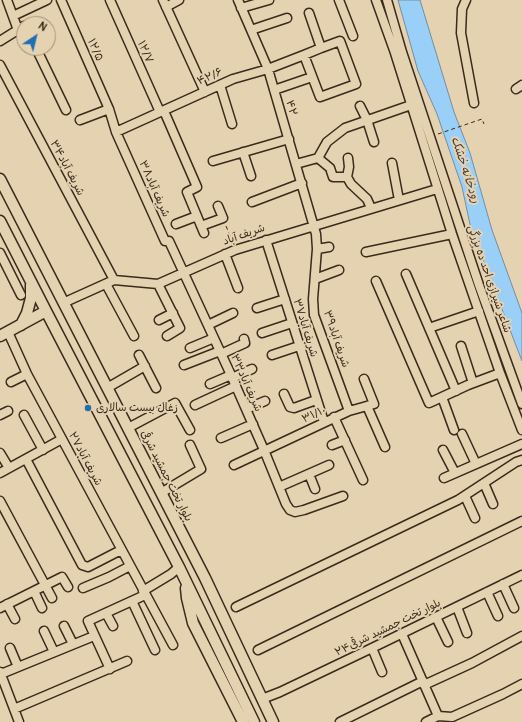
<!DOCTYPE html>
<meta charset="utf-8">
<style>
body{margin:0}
#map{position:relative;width:522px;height:722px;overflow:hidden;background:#e5d2b0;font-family:Pangolin,sans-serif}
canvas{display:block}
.north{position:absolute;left:16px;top:16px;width:40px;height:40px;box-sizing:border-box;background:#e5d2b0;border:1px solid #a18f76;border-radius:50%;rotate:35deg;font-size:11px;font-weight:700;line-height:16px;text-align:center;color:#3b2a1e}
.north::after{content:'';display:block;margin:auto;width:14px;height:18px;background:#1f6fb2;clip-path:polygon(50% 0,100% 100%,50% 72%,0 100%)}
</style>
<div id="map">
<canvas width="522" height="722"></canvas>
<div class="north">N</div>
</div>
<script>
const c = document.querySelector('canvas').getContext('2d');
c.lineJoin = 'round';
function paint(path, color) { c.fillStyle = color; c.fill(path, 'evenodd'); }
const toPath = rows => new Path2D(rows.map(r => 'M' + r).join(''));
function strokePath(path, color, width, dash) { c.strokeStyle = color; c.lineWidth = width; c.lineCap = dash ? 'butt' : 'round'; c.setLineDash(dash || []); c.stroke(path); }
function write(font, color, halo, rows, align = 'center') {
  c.font = font + ' Pangolin,"Playpen Sans Arabic",sans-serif'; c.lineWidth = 4; c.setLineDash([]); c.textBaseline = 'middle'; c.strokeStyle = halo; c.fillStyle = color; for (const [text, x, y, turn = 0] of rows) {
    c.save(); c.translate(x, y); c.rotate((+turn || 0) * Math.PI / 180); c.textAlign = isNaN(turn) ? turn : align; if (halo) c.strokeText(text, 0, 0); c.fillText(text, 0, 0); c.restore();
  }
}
const water = toPath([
 [398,0,420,0,454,112,470,153,492,230,522,313,522,361,471,229,462,187,437,114,418,71,398,0]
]);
const path = toPath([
 [438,134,482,119,484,124],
 [226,226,233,243]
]);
const minor = toPath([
 [7,0,18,30],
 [61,0,109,109,116,132,165,241,169,241,231,375,264,450,286,504,290,510,295,512,304,510,343,496],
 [110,0,160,112],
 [163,0,205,92],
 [238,0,268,69,316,234,317,249,313,299,314,315,349,411],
 [339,0,353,36],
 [376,0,395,53,452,234,500,373,522,430],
 [387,0,402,52,479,285,522,404],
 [466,0,462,9,461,33,474,103],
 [166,7,179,0],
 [241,8,269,0],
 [309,13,321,48],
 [13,16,47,0],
 [251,30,287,18],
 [0,41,24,26],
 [36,48,66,110],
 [0,65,114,280],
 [220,85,232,124],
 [516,89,522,85],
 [274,90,312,77],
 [360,106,367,120,374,142],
 [164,111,197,187,187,192,204,233],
 [80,120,109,109],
 [116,132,233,79,268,69,304,55,321,48,340,41,356,84,320,97,304,55],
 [243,152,251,176],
 [318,158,327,142,345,128,411,105],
 [213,161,289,139],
 [392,163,399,200],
 [296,164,318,158,330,168,333,177,347,177,351,184,367,199,371,208],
 [347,177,349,167,348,158],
 [252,202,302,183],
 [176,224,197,216],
 [201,226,223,218,218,206],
 [266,240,324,422],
 [317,249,329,247],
 [366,252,452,234],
 [0,253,21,295],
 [225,254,238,288],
 [406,274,456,391],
 [315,279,339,270],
 [376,281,429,403,468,385,500,373],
 [106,284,134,336],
 [158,284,180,328,167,336],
 [63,303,114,280,158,284,235,250,437,189],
 [257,308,285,299],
 [159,320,173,313],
 [208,325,233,313],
 [429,328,479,311],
 [8,332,27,374,173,645],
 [262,333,292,323],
 [461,346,473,383],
 [190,348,214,338],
 [221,354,245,343,244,339],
 [139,355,156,388],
 [272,355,299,346],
 [184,365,220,351],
 [232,378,252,369],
 [11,382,27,374],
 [210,384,231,375],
 [107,388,145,366],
 [284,394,290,407,294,408,316,400],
 [442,397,454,430],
 [195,405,236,386],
 [367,406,385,447],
 [246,409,265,401],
 [0,415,8,411],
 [24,415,43,450],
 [334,417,363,480],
 [128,428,175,403,190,430],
 [462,434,476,464],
 [221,438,253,424],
 [332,445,345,440],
 [443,450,455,473],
 [0,453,9,468],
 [26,459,82,565,88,567,121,550],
 [234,465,349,411,374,404,364,379],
 [0,473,62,439],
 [309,474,315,489],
 [444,478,522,444],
 [484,483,493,504],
 [279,487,329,465],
 [161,493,201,469,190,445],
 [465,496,475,518],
 [0,501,52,598],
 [503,584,514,608],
 [83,588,109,577,130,566],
 [34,591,42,608],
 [143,591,171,574,179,567],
 [487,592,498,616],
 [132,601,155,650],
 [7,604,15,619],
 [236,607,458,500,516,462,522,460],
 [457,607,467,633],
 [0,608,62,577,68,587],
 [106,613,113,626],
 [436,617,448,642],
 [64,626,73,644],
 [44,631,54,652],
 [402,634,438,716],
 [10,648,18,667],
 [372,648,382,672],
 [258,650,522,521],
 [110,669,88,621,145,595],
 [0,672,19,722],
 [1,674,94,636],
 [424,685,472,663,522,636],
 [262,699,280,692,372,648,522,575],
 [14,709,127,661],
 [340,722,423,681],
 [426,722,438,716,452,717,503,694,522,684]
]);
const major = toPath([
 [0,179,205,578,273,722],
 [0,221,46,311,179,567,254,722],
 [21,325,27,313,31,298,31,285],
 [0,336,46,311],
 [186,588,187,598,193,623,243,722]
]);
const markers = [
 [88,408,4,"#1f6fb2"]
];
const streetNames = [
 ["۱۲/۵",95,50,66],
 ["۱۲/۷",145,52,66],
 ["۴۲/۶",210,77,-24],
 ["۴۲",291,108,74],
 ["شریف آباد۳۴",67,168,62],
 ["شریف آباد۳۸",154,189,66],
 ["شریف آباد",244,235,-19],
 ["شاعر شیرازی احد ده بزرگی",489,279,71],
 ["شریف آباد۳۷",305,328,73],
 ["شریف آباد۳۹",336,339,71],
 ["شریف آباد۳۳",246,383,66],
 ["۳۱/۱۰",314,415,-25],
 ["شریف آباد۲۷",85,459,62],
 ["بلوار تخت جمشید شرقی",166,476,63],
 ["بلوار تخت جمشید شرقی۲۴",388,628,-26]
];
const poiNames = [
 ["زغال بیست سالاری",96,408]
];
const waterNames = [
 ["رودخانه خشک",465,170,72]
];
paint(water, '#9acff8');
strokePath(water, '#748da1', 1);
strokePath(minor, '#3b2a1e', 11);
strokePath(major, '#3b2a1e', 13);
strokePath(path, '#3b2a1e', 1, [4, 3]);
strokePath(minor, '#e5d2b0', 8);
strokePath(major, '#e5d2b0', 10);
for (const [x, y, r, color] of markers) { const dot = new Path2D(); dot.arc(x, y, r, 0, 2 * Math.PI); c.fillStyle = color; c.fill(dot); strokePath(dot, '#e5d2b0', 1.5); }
write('11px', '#3b2a1e', '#e5d2b0', streetNames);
write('11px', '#3b2a1e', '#e5d2b0', poiNames, 'left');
write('italic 12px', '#49433f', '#e5d2b0', waterNames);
</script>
